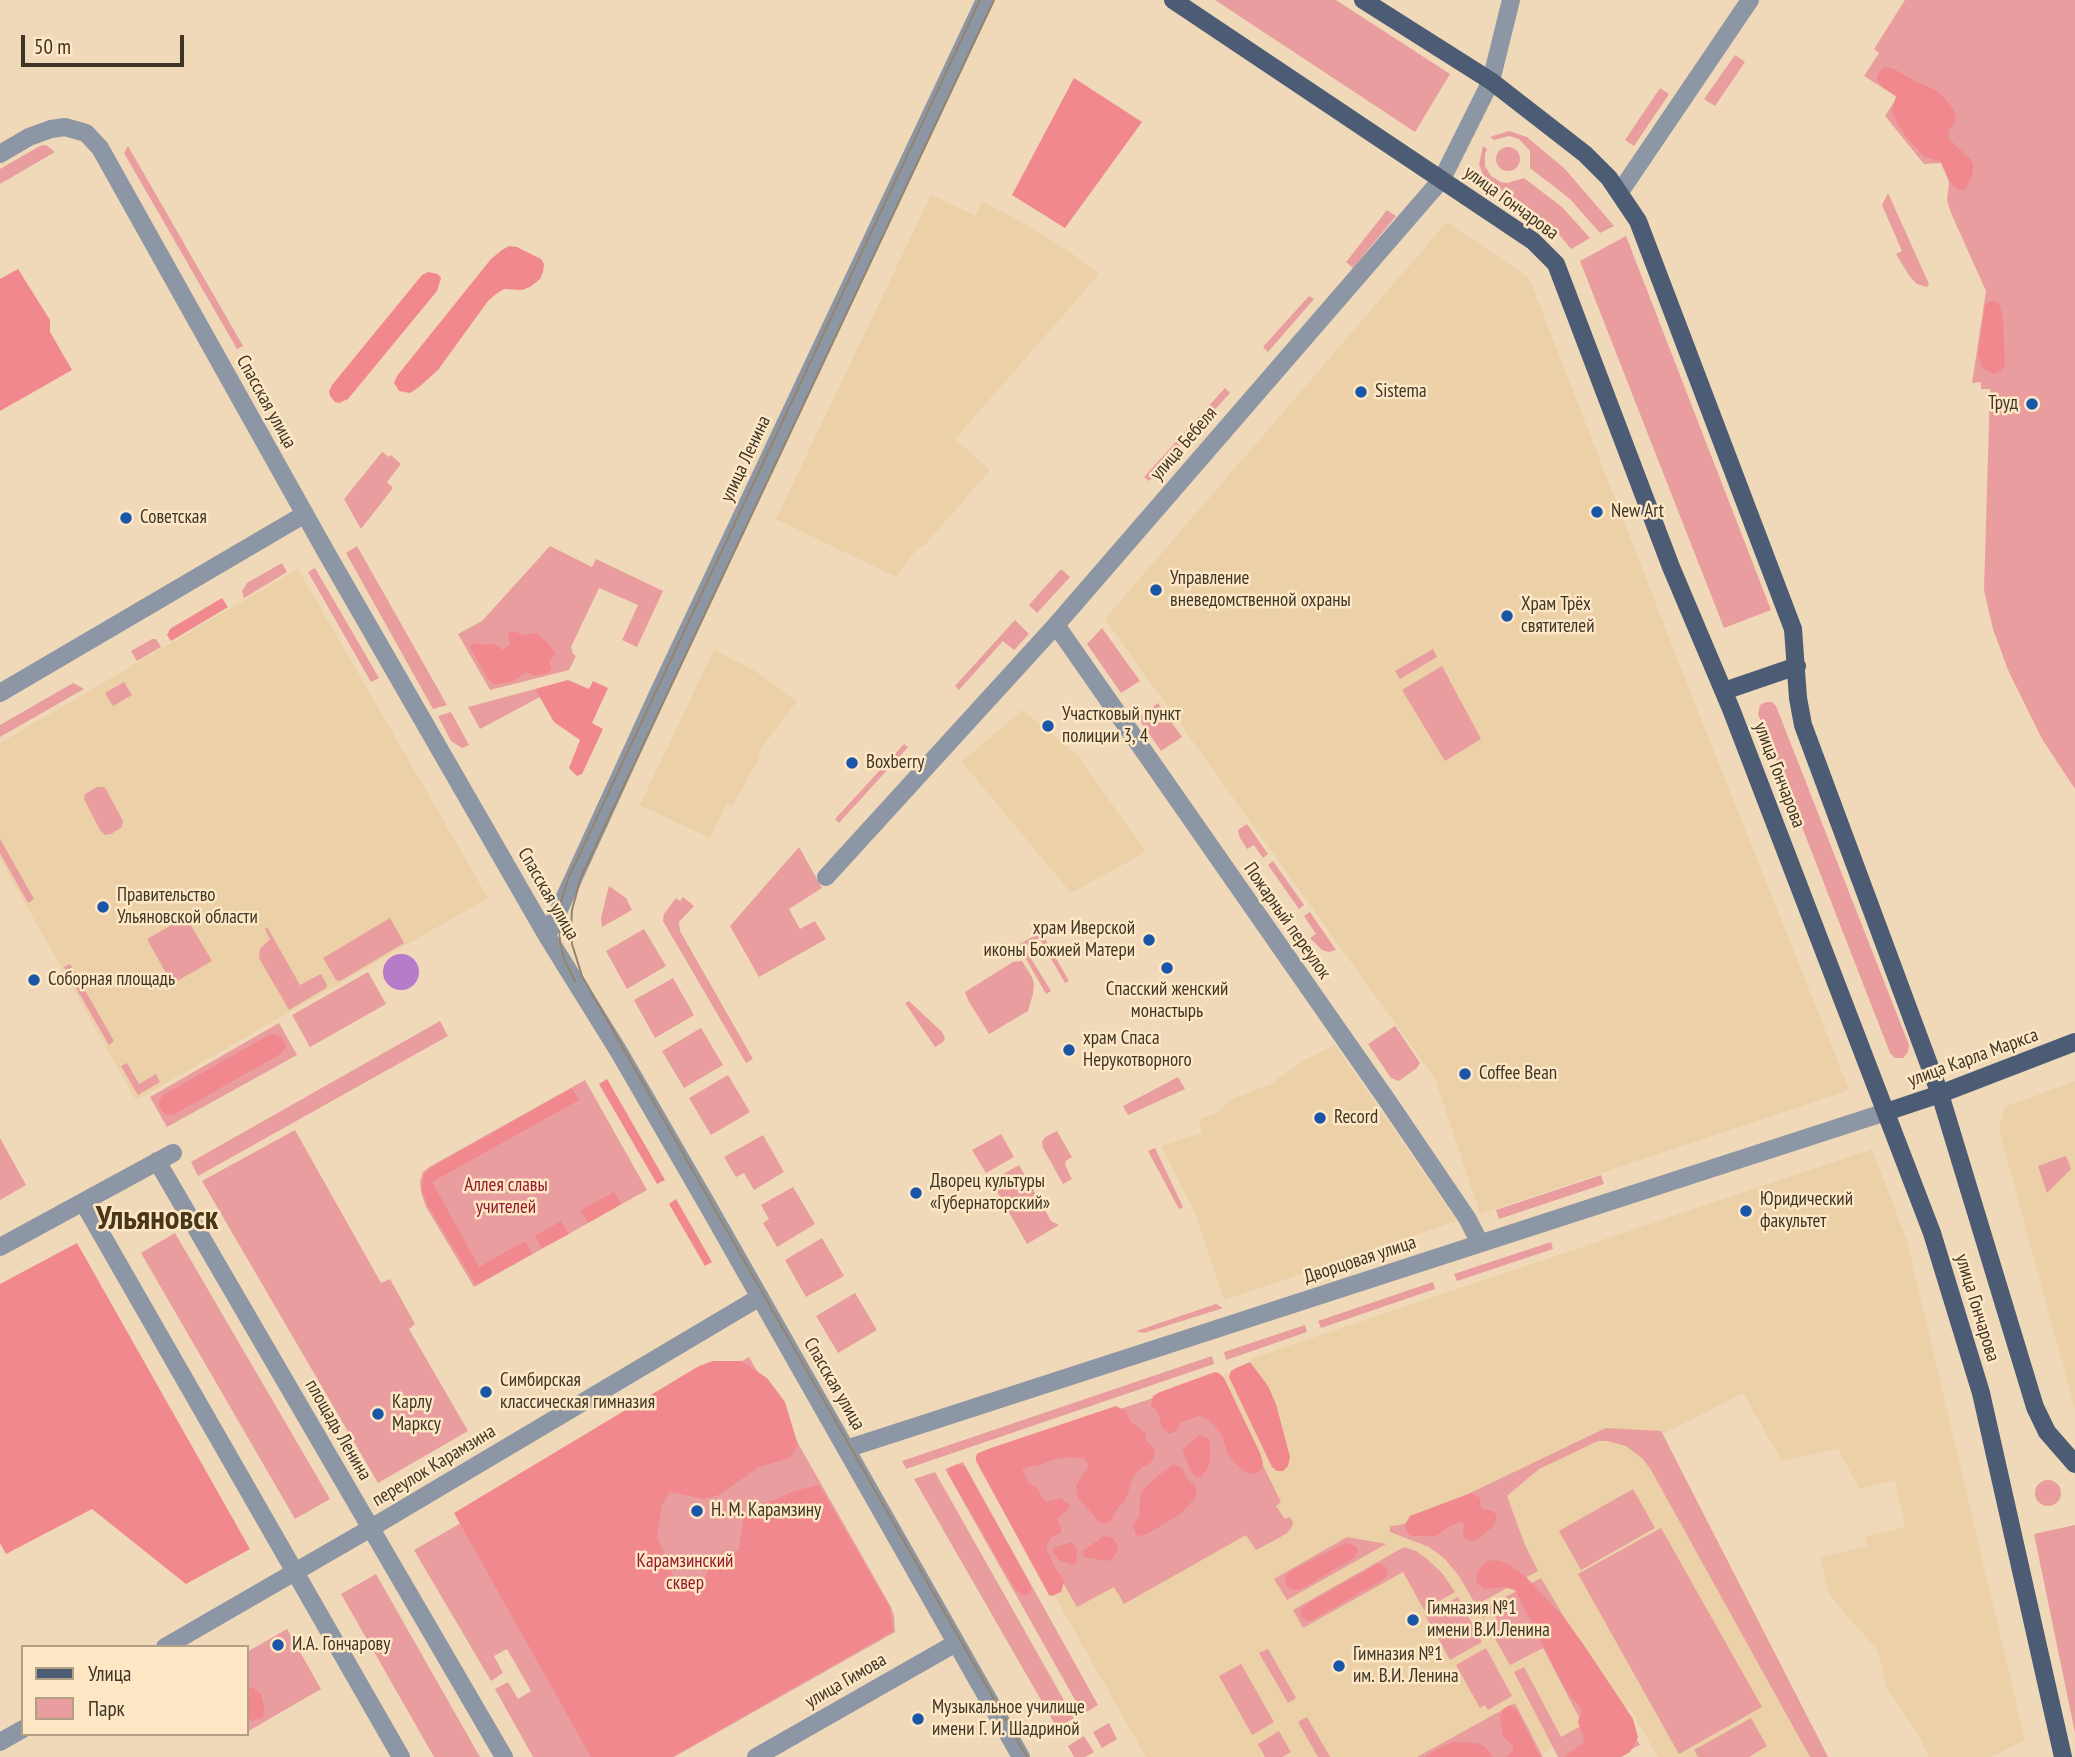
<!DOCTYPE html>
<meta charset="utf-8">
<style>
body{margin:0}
#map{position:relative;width:2075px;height:1757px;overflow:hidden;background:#f0d9b8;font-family:"PT Sans Narrow",sans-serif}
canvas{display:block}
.legend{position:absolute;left:21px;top:1645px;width:228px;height:91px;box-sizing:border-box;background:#fee7c5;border:2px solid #b1a086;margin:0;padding:9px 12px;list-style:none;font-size:21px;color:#3e3527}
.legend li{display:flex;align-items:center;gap:14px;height:35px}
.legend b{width:35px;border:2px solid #b1a086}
.scale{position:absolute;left:21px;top:35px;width:163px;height:32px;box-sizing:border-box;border:4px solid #3e3527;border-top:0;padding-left:9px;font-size:21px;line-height:24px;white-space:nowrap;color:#3e3527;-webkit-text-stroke:5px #fee7c5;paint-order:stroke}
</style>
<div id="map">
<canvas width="2075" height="1757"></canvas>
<ul class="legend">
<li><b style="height:9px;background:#4c5c74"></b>Улица</li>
<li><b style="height:19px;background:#e99d9f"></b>Парк</li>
</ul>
<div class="scale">50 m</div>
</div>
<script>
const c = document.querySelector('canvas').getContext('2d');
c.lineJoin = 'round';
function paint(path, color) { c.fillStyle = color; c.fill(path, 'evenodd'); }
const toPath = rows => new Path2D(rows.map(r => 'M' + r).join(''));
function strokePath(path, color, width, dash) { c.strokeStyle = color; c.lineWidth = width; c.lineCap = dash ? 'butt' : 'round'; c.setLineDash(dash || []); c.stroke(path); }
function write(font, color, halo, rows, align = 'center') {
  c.font = font + ' "PT Sans Narrow",sans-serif'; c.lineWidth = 5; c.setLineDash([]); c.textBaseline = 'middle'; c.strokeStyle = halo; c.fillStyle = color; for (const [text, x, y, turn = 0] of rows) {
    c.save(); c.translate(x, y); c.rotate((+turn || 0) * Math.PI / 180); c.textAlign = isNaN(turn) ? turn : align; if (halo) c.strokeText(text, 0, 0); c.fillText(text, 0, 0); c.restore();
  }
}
const built = toPath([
 [931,195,976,216,982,202,1011,216,1070,252,1099,274,955,439,990,470,923,547,920,545,896,577,776,519],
 [1447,222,1529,278,1689,689,1849,1090,1480,1214,1435,1079,1105,619],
 [298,569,488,898,136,1100,0,859,0,743],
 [714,650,752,669,797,701,757,754,760,757,732,806,727,804,710,838,640,805],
 [1022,710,1077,755,1146,852,1071,893,962,762],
 [1335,1045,1457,1221,1224,1300,1196,1215,1161,1146,1202,1133,1199,1120,1219,1112,1229,1100,1269,1085,1305,1060],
 [2075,1081,2075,1410,1999,1129,2005,1107],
 [1872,1149,1907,1241,2025,1740,1991,1757,1929,1757,1918,1734,1887,1688,1878,1651,1830,1596,1820,1558,1867,1546,1865,1537,1905,1527,1895,1480,1859,1489,1838,1448,1782,1461,1743,1393,1663,1434,1828,1757,1658,1757,1630,1708,1535,1757,1146,1757,976,1457,1252,1366,1250,1359]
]);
const green = toPath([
 [1215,0,1336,0,1450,74,1415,132],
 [1905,0,2075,0,2075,789,2042,739,2008,670,1993,629,1984,590,1990,389,1981,389,1981,382,1972,383,1986,291,1951,213,1947,200,1949,182,1941,163,1924,164,1885,116,1897,97,1864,76,1879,53,1874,49],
 [1735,55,1745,62,1715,106,1704,99],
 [1660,88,1669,94,1634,146,1625,140],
 [1509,131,1527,137,1565,169,1614,226,1600,233,1570,199,1530,168,1530,151,1519,139,1509,136,1494,140,1490,137],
 [46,145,55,152,0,184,0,169,40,146],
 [128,146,243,346,237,349,124,153],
 [1483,146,1487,149,1485,154,1485,166,1491,176,1501,182,1507,183,1524,178,1562,207,1590,238,1571,249,1553,227,1492,184,1483,175,1479,164],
 '1496 159a12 12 0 1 1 24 0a12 12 0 1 1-24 0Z',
 [1888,193,1929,284,1927,287,1917,284,1910,277,1896,254,1902,251,1882,205],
 [1387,210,1396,216,1353,268,1346,262],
 [1626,236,1771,610,1724,628,1580,261],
 [1309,296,1314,299,1268,352,1263,347],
 [1225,388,1230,393,1149,481,1144,477],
 [382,452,389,457,391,455,401,464,387,482,393,488,361,529,344,499],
 [357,546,447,705,433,709,346,553],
 [550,546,592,567,596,559,663,591,637,647,622,640,638,605,599,588,571,647,573,654,576,656,569,670,490,690,458,634,482,621],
 [282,563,287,572,244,598,242,591,247,583],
 [315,568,379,678,371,682,308,572],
 [1061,569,1070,577,1037,613,1029,605],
 [1015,620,1029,634,1014,650,1003,641,959,690,955,686],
 [1102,628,1140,681,1121,693,1087,644],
 [152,639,156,639,161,647,137,661,131,651],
 [1433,649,1437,657,1400,679,1395,671],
 [1442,666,1481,739,1445,761,1402,690],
 [124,682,132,695,113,706,105,693],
 [73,683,84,689,0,737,0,725],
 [535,689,540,697,480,729,468,707],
 [1766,702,1772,702,1776,706,1909,1045,1908,1052,1903,1058,1895,1058,1890,1053,1758,714,1760,705],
 [1158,703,1182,737,1161,751,1138,718],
 [451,712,469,745,462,748,451,741,438,716],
 [904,744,908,747,839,823,835,819],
 [97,787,104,787,106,789,123,821,122,827,111,834,105,835,100,830,84,799,85,794],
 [1247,824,1268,854,1263,858,1254,845,1247,849,1240,838,1238,830],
 [0,839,34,899,28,903,0,853],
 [799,847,822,888,789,909,800,929,815,921,826,939,759,977,730,926],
 [1273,861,1304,905,1299,909,1268,865],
 [609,886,626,898,632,910,602,927,601,918],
 [683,897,694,906,679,922,680,931,753,1059,746,1063,663,921,664,914,676,898,680,901],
 [1310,912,1336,950,1329,952,1322,950,1310,938,1316,934,1304,916],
 [186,917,212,961,172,984,147,939],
 [390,918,404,943,340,981,336,980,323,958],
 [267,927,300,985,321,974,327,985,326,988,289,1010,259,958,260,949,270,939,265,929],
 [644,929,666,966,627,989,606,951],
 [1041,932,1069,981,1065,983,1039,938,1024,947,1051,991,1046,994,1018,945],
 [1022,961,1032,977,1034,984,1033,994,1028,1011,989,1034,968,1000,965,992,1013,962],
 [70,964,114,1041,109,1045,64,967],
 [368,972,386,1004,310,1047,292,1015],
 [673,978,694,1015,655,1038,634,1000],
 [909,1001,942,1032,945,1038,943,1042,935,1047,905,1003],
 [440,1021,448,1036,198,1176,191,1162],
 [279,1023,297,1055,167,1127,150,1097],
 [1395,1026,1420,1063,1417,1068,1399,1081,1391,1078,1368,1044],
 [701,1028,723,1065,684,1088,662,1051],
 [127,1063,139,1084,156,1074,160,1082,138,1095,121,1066],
 [728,1075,750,1112,711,1135,689,1098],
 [1178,1077,1185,1089,1128,1115,1123,1106],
 [585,1080,647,1190,474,1287,426,1207,421,1192,420,1181,423,1172,431,1166],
 [295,1130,381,1283,390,1279,415,1324,409,1329,468,1431,378,1483,202,1181],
 [1057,1131,1072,1157,1066,1161,1065,1165,1072,1179,1063,1184,1043,1148,1042,1142,1045,1137],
 [1001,1134,1014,1157,986,1173,972,1150],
 [763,1135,784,1172,754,1190,744,1173,736,1177,724,1157],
 [0,1138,26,1185,0,1200],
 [1155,1148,1183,1207,1179,1209,1148,1151],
 [2066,1156,2071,1169,2047,1193,2038,1166],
 [1019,1165,1051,1221,1059,1225,1027,1244,991,1181],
 [1601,1175,1604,1184,1499,1219,1496,1210],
 [793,1187,815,1224,777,1247,763,1223,769,1219,761,1205],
 [175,1233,330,1499,295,1519,141,1253],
 [822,1238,844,1276,806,1297,785,1260],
 [1551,1242,1553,1249,1457,1281,1454,1274],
 [1433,1282,1435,1289,1321,1328,1318,1321],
 [855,1293,877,1330,838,1353,816,1316],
 [1216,1304,1223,1308,1144,1333,1136,1331],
 [1305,1325,1307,1332,1226,1360,1224,1352],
 [1212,1356,1214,1364,906,1469,902,1461],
 [749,1357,891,1607,894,1616,895,1632,674,1757,533,1757,495,1689,508,1682,518,1699,531,1691,507,1649,494,1656,503,1673,491,1681,414,1550],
 [1219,1376,1281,1502,1276,1506,1285,1519,1290,1517,1293,1522,1292,1527,1286,1534,1256,1550,1246,1535,1124,1604,1114,1587,1077,1607,988,1453],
 [1606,1428,1661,1431,1828,1757,1810,1757,1651,1470,1643,1459,1626,1446,1607,1441,1598,1441,1539,1469,1507,1496,1525,1545,1538,1571,1476,1605,1459,1576,1444,1558,1429,1547,1390,1532,1390,1526,1401,1525,1420,1517],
 [963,1462,1098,1705,1083,1714,945,1469],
 [935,1472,1074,1718,1057,1728,914,1479],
 '2035 1493a13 13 0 1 1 26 0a13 13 0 1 1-26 0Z',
 [1633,1489,1655,1528,1581,1570,1559,1531],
 [2075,1525,2075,1733,2034,1534],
 [1661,1528,1762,1707,1679,1754,1578,1574],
 [1347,1537,1386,1544,1287,1600,1274,1579],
 [1404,1547,1416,1551,1427,1559,1442,1573,1455,1592,1424,1610,1403,1572,1303,1628,1293,1610],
 [376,1574,480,1757,434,1757,341,1594],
 [1541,1578,1640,1745,1617,1757,1558,1757,1514,1672,1524,1667,1561,1737,1583,1725,1543,1648,1510,1665,1488,1626,1497,1621,1493,1613,1483,1618,1479,1611],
 [1458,1597,1482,1642,1450,1660,1425,1615],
 [287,1629,321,1689,247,1732,247,1652],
 [1486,1648,1512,1696,1488,1710,1485,1705,1480,1708,1456,1665],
 [1268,1649,1296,1698,1288,1703,1259,1653],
 [1241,1664,1274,1722,1252,1735,1219,1676],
 [1515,1703,1543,1757,1417,1757],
 [1307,1717,1330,1757,1318,1757,1298,1722],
 [1751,1718,1767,1746,1749,1757,1698,1757,1694,1750],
 [1109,1723,1117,1739,1102,1748,1093,1732],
 [1279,1731,1291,1752,1282,1757,1265,1757,1258,1744],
 [1084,1736,1094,1752,1085,1757,1074,1757,1068,1746]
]);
const forest = toPath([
 [1885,67,1894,69,1913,80,1935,90,1945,99,1954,110,1956,120,1948,131,1949,139,1971,160,1973,165,1972,176,1965,190,1959,190,1952,185,1941,162,1924,156,1906,137,1892,113,1896,96,1882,86,1877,79,1879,72],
 [1074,78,1142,122,1065,228,1012,195],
 [509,246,517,247,541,259,544,264,543,272,540,279,530,287,522,290,504,289,496,294,488,301,438,370,419,387,410,393,399,391,394,383,397,376,491,259,502,250],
 [18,269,50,320,50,332,72,370,0,411,0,279],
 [428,272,438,274,441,278,437,291,348,399,339,403,335,402,330,396,329,391,332,385,422,275],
 [1994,301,2000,306,2003,318,2005,364,2002,371,1993,374,1982,367,1978,354,1985,306,1988,302],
 [222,598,228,607,171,641,167,635,170,629],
 [512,631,525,635,536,633,548,643,555,653,549,663,552,670,548,673,534,676,526,672,512,682,494,684,488,679,470,647,474,643,486,645,494,644,503,650,510,645,508,634],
 [568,680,589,689,593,681,608,688,592,723,603,729,582,774,577,776,569,768,580,740,554,722,535,689],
 [275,1034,281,1037,285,1043,286,1046,282,1053,173,1115,165,1114,160,1108,159,1101,163,1095,269,1035],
 [607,1079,665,1180,657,1184,599,1084],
 [572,1088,579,1100,432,1182,479,1267,525,1241,532,1254,476,1285,427,1204,422,1190,424,1174,432,1167],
 [614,1192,621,1204,588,1223,581,1210],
 [676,1199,712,1262,705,1266,669,1204],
 [561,1221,569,1234,542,1248,535,1236],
 [77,1243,250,1549,186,1584,92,1509,6,1554,0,1543,0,1284],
 [713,1361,741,1361,767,1378,785,1402,798,1445,789,1458,759,1467,719,1495,704,1499,670,1492,662,1505,657,1536,674,1578,685,1588,700,1589,712,1561,727,1559,739,1549,744,1516,761,1504,775,1500,794,1491,819,1485,890,1608,893,1631,672,1757,591,1757,454,1513,699,1366],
 [1250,1362,1268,1386,1276,1404,1290,1457,1288,1466,1283,1471,1277,1471,1272,1467,1229,1377,1231,1371,1236,1368],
 [1215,1372,1219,1373,1224,1378,1260,1453,1263,1463,1261,1470,1257,1473,1254,1474,1245,1472,1237,1465,1228,1455,1222,1434,1205,1417,1199,1416,1181,1422,1176,1431,1170,1434,1162,1428,1158,1412,1151,1405,1153,1396,1160,1392],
 [1116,1406,1126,1411,1130,1421,1145,1433,1146,1440,1155,1450,1155,1455,1152,1462,1141,1468,1133,1477,1125,1501,1118,1507,1110,1522,1104,1524,1100,1522,1078,1498,1076,1485,1089,1465,1083,1458,1069,1457,1055,1459,1037,1466,1027,1467,1022,1470,1029,1483,1037,1488,1043,1499,1047,1501,1061,1498,1070,1505,1069,1508,1057,1519,1061,1528,1061,1533,1050,1538,1046,1547,1055,1568,1062,1577,1064,1582,1061,1592,1052,1596,1049,1595,976,1461,976,1456,978,1453,991,1448],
 [1199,1435,1208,1438,1210,1444,1210,1461,1206,1471,1200,1477,1196,1477,1192,1473,1182,1450],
 [958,1464,965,1467,1031,1586,1030,1593,1023,1595,1015,1589,948,1473,950,1468],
 [1173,1464,1182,1468,1187,1478,1195,1486,1197,1496,1180,1514,1149,1533,1141,1536,1136,1535,1133,1526,1139,1516,1141,1492,1153,1480],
 [1471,1493,1480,1498,1481,1508,1493,1511,1497,1516,1494,1526,1475,1541,1470,1541,1464,1538,1463,1532,1465,1525,1462,1521,1448,1527,1436,1536,1412,1536,1407,1533,1405,1525,1410,1516],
 [1104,1536,1113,1538,1117,1544,1118,1550,1113,1558,1107,1561,1084,1557,1083,1551],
 [1071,1542,1077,1549,1076,1564,1073,1565,1059,1560,1052,1551,1056,1547],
 [1345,1543,1356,1546,1358,1551,1355,1557,1301,1589,1294,1590,1286,1586,1285,1578,1289,1572],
 [1496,1560,1509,1564,1526,1577,1566,1620,1583,1644,1633,1719,1638,1737,1630,1752,1621,1757,1564,1757,1583,1743,1584,1738,1578,1722,1582,1710,1567,1692,1515,1590,1504,1587,1484,1589,1477,1583,1476,1578,1478,1571,1483,1565,1488,1561],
 [1379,1563,1387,1568,1387,1575,1384,1579,1314,1619,1307,1621,1301,1616,1301,1609,1307,1604],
 [252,1687,261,1694,264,1706,263,1717,252,1721,247,1718,247,1688],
 [1510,1705,1518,1712,1540,1757,1506,1757,1513,1751,1513,1746,1503,1736,1500,1717,1503,1709],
 [1453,1742,1477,1743,1485,1747,1493,1757,1425,1757,1435,1750]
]);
const water = toPath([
 '383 972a18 18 0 1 1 36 0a18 18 0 1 1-36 0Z'
]);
const minor = toPath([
 [0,154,29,137,51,129,65,127,86,133,100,148,326,552,547,936,619,1052,708,1206,1021,1757],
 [1620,192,1750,0],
 [1056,625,1389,1103,1467,1218,1480,1243],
 [0,693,305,514],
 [826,877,1056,625,1442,179,1491,81,1511,0],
 [547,936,657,696,985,0],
 [157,1161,504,1757],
 [83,1202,401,1757],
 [0,1247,173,1153],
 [846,1449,1886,1112],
 [165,1647,371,1528,760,1297],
 [0,1742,23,1729],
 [756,1757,956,1643]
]);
const major = toPath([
 [1173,0,1533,241,1556,264,1671,567,1731,709,1932,1233,1981,1393,2063,1757],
 [1363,0,1491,81,1585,154,1609,178,1638,221,1793,629,1798,698,1803,725,1940,1094,2035,1407,2047,1432,2075,1464],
 [1724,691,1797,666],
 [1886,1112,1940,1094,2075,1042]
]);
const tram = toPath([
 [994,0,581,877,572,910,571,927,572,944,582,976,1027,1757],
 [575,981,565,961,560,944,559,908,568,879,980,0]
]);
const markers = [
 [1361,392,7,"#1a56a7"],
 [2032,404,7,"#1a56a7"],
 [1597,512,7,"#1a56a7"],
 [126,518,7,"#1a56a7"],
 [1156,590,7,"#1a56a7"],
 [1507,616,7,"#1a56a7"],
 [1048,726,7,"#1a56a7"],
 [852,763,7,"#1a56a7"],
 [103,907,7,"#1a56a7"],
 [1149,940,7,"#1a56a7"],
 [1167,968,7,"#1a56a7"],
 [34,980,7,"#1a56a7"],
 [1069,1050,7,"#1a56a7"],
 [1465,1074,7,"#1a56a7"],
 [1320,1118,7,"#1a56a7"],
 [916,1193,7,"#1a56a7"],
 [1746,1211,7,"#1a56a7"],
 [486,1392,7,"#1a56a7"],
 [378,1414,7,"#1a56a7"],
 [697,1511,7,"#1a56a7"],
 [1413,1620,7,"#1a56a7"],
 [278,1645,7,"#1a56a7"],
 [1339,1666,7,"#1a56a7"],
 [918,1719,7,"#1a56a7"]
];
const streetNames = [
 ["улица Гончарова",1511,203,36],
 ["Спасская улица",266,402,61],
 ["улица Бебеля",1184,444,-49],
 ["улица Ленина",746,459,-65],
 ["улица Гончарова",1779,775,69],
 ["Спасская улица",548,894,60],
 ["Пожарный переулок",1287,921,55],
 ["улица Карла Маркса",1973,1058,-20],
 ["Дворцовая улица",1360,1260,-18],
 ["улица Гончарова",1977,1308,73],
 ["Спасская улица",834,1384,60],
 ["площадь Ленина",338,1430,60],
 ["переулок Карамзина",434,1466,-31],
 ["улица Гимова",846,1681,-30]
];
const poiNames = [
 ["Sistema",1375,392],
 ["Труд",2018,404,"right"],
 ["New Art",1611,512],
 ["Советская",140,518],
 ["Управление",1170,579],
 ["вневедомственной охраны",1170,601],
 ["Храм Трёх",1521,605],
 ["святителей",1521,627],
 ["Участковый пункт",1062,715],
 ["полиции 3, 4",1062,737],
 ["Boxberry",866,763],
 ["Правительство",117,896],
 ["Ульяновской области",117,918],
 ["храм Иверской",1135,929,"right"],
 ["иконы Божией Матери",1135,951,"right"],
 ["Соборная площадь",48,980],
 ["Спасский женский",1167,990,"center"],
 ["монастырь",1167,1012,"center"],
 ["xрам Спаса",1083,1039],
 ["Нерукотворного",1083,1061],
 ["Coffee Bean",1479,1074],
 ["Record",1334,1118],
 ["Дворец культуры",930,1182],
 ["«Губернаторский»",930,1204],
 ["Юридический",1760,1200],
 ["факультет",1760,1222],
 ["Симбирская",500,1381],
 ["классическая гимназия",500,1403],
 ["Карлу",392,1403],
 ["Марксу",392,1425],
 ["Н. М. Карамзину",711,1511],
 ["Гимназия №1",1427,1609],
 ["имени В.И.Ленина",1427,1631],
 ["И.А. Гончарову",292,1645],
 ["Гимназия №1",1353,1655],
 ["им. В.И. Ленина",1353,1677],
 ["Музыкальное училище",932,1708],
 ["имени Г. И. Шадриной",932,1730]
];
const parkNames = [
 ["Аллея славы",506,1186],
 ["учителей",506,1208],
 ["Карамзинский",685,1562],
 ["сквер",685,1584]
];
const townNames = [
 ["Ульяновск",157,1220]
];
paint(built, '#ebd0a8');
paint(green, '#e99d9f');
paint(forest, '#f0888d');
paint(water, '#b67bc9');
strokePath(minor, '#8d96a4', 18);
strokePath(major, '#4c5c74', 18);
strokePath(tram, '#94846d', 2);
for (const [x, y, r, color] of markers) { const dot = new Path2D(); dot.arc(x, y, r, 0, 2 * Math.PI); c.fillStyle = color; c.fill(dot); strokePath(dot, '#fee7c5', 2.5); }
write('19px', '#3e3527', '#fee7c5', streetNames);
write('19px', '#3e3527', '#fee7c5', poiNames, 'left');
write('19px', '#94182f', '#fee7c5', parkNames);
write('bold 33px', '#49371a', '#fee7c5', townNames);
</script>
